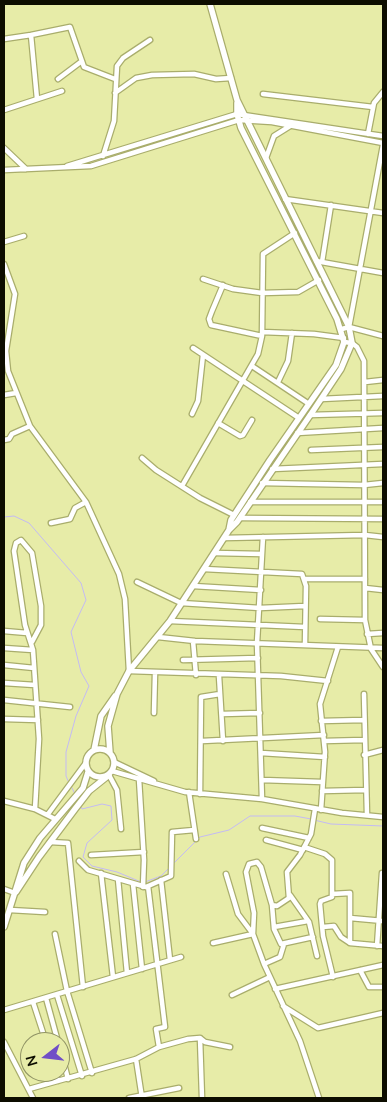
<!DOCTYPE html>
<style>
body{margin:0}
#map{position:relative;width:387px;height:1102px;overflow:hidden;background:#e7eca8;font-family:Mulish,sans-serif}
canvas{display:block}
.frame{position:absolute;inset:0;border:5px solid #0d0d00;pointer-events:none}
.north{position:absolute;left:20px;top:1032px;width:50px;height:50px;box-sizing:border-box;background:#e7eca8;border:1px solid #909365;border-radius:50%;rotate:254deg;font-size:14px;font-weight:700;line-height:20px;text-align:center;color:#0d0d00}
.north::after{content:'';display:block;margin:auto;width:18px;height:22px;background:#704ec7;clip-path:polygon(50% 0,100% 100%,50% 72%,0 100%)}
</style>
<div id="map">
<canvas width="387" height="1102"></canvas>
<div class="frame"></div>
<div class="north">N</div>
</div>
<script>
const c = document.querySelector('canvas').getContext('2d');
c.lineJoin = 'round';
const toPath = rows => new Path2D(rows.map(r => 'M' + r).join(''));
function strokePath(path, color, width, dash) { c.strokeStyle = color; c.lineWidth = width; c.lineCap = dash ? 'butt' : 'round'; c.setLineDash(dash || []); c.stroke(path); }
const stream = toPath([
 [4,517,14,516,29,523,81,583,86,600,71,632,81,672,89,686,76,716,66,752,66,776,69,783],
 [71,786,75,794],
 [81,806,82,809,102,804,111,806,112,820,87,843,83,857,92,866,117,872,141,882],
 [314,820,331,824,383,826],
 [173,864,200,837,229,830,250,816,295,816,311,819],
 [145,882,161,876,169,868]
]);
const street = toPath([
 [31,35,70,27,84,67,115,79],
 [4,39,31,35,37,99],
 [58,79,82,61],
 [115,93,136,78,152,75,194,74,216,79,231,78],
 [263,94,373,107],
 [4,110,62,91],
 [368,134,374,103,383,92],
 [4,148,26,169],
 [103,156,114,121,117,66,123,58,150,40],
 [266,158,274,136,290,126],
 [67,166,237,114,383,136],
 [4,170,91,166,239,120,272,122,383,143],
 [285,199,383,213],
 [4,242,24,236],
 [316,261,383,273],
 [322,262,331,205],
 [4,264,15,294,6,351,8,371,30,426,86,502,119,574,125,599,129,671,281,676,328,681],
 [203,279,233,289,262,293,298,292,319,280],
 [223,285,212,311,209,319,211,325,262,336],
 [349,327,383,145],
 [342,329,349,327,383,336],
 [262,332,314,334,344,338],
 [344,342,352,343,357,347,364,361,365,620,371,649,383,667],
 [193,348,299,418],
 [252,366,309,404],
 [278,382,288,361,292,333],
 [365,382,383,380],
 [4,395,16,393],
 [321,399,383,396],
 [192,414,198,401,203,355],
 [310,415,383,413],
 [218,423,240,436,243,435,252,420],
 [297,433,383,428],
 [4,440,9,439,12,434,30,426],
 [311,450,383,447],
 [142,458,156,470,200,498,234,515],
 [272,469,383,464],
 [262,483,364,485,383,483],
 [182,486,258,354,262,336,263,254,295,233],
 [250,502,383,502],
 [240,518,383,519],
 [51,523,70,519,75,508,86,502],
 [224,538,365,535,383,537],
 [214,553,262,554],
 [204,569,302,574,306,586,305,645],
 [305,579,365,579],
 [137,582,181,603,260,608,305,606],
 [193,586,261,590],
 [365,588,383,590],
 [320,619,365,620],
 [170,621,305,627],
 [4,631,27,633],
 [367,634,383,633],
 [158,637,195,641,383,648],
 [193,641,196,675],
 [32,642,41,625,41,606,32,553,21,540,16,543,14,551,25,625,33,650,39,739,35,809],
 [4,648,33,650],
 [183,660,258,658],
 [4,665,34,668],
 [219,676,223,741],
 [4,683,35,685],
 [364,694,367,815],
 [4,700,70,707],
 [154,713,155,673],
 [222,714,260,713],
 [4,719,38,720],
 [321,721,364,720],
 [202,741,324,735],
 [324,741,364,740],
 [261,753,325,757],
 [364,755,383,750],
 [114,762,154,781],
 [112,771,185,792,262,799,342,813,383,817],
 [109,775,117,790,121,829],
 [139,779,144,860,143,887],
 [262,780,322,782],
 [322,791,366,790],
 [189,792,196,839],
 [200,794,201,697,220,694],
 [262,799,257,643,263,537],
 [4,801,35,809,55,819],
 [321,810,325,752,320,704,338,647],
 [48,814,85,764],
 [262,828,309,838],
 [266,840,303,850],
 [50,842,68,843,83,987],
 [304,847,325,854,332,860,332,897,321,901,320,904,323,936,333,977],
 [91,855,144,852],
 [79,861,88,870,146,887,171,876,172,832,194,830],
 [101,873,113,977],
 [226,874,238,914,253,934,264,964,300,1041,319,1098],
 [118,879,127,973],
 [161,880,170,960],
 [133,884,142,969],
 [148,886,165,1027,156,1029,159,1047],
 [4,889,15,893],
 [332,894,350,893,350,943],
 [290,895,309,922,317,956],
 [272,905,274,929,281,944,313,937],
 [10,910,45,912],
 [350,918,383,921],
 [274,927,308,921],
 [323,927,334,926,341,937,350,943,383,946],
 [55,934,67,991,92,1073],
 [213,943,253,934,254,913,246,872,249,864,257,862,261,867,272,905,277,906,289,898,287,872,300,855,311,834,315,809],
 [377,946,382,873],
 [264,964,280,957,284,944],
 [360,970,369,987,383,987],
 [275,989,383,965],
 [57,995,82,1076],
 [232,995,270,977],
 [46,998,58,1042],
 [33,1002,46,1042],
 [283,1006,318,1028,383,1013],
 [4,1010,181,957],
 [200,1038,202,1098],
 [4,1042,33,1098],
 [60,1048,68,1079],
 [136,1059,142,1098],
 [55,1072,58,1081],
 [29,1089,136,1059,159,1047,188,1039,200,1038,205,1042,230,1047],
 [129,1098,179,1088]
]);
const secondary = toPath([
 [229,530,231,520,270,460,336,365,344,342,337,319,241,128,237,114,237,103],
 '86 763a14 14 0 1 1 28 0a14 14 0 1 1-28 0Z',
 [94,750,101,716,115,696],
 [110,753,108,726,117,694,129,671,170,621,229,530,237,522,313,411,341,369,352,343,349,327,237,100,210,4],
 [16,892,39,857,75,809,89,791,109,775],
 [4,927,24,863,40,838,83,788,88,772]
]);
strokePath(stream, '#c3baf4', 1);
strokePath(street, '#a9ad6c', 7);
strokePath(secondary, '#a9ad6c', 8);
strokePath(street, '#fff', 4.5);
strokePath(secondary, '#fff', 5.5);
</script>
